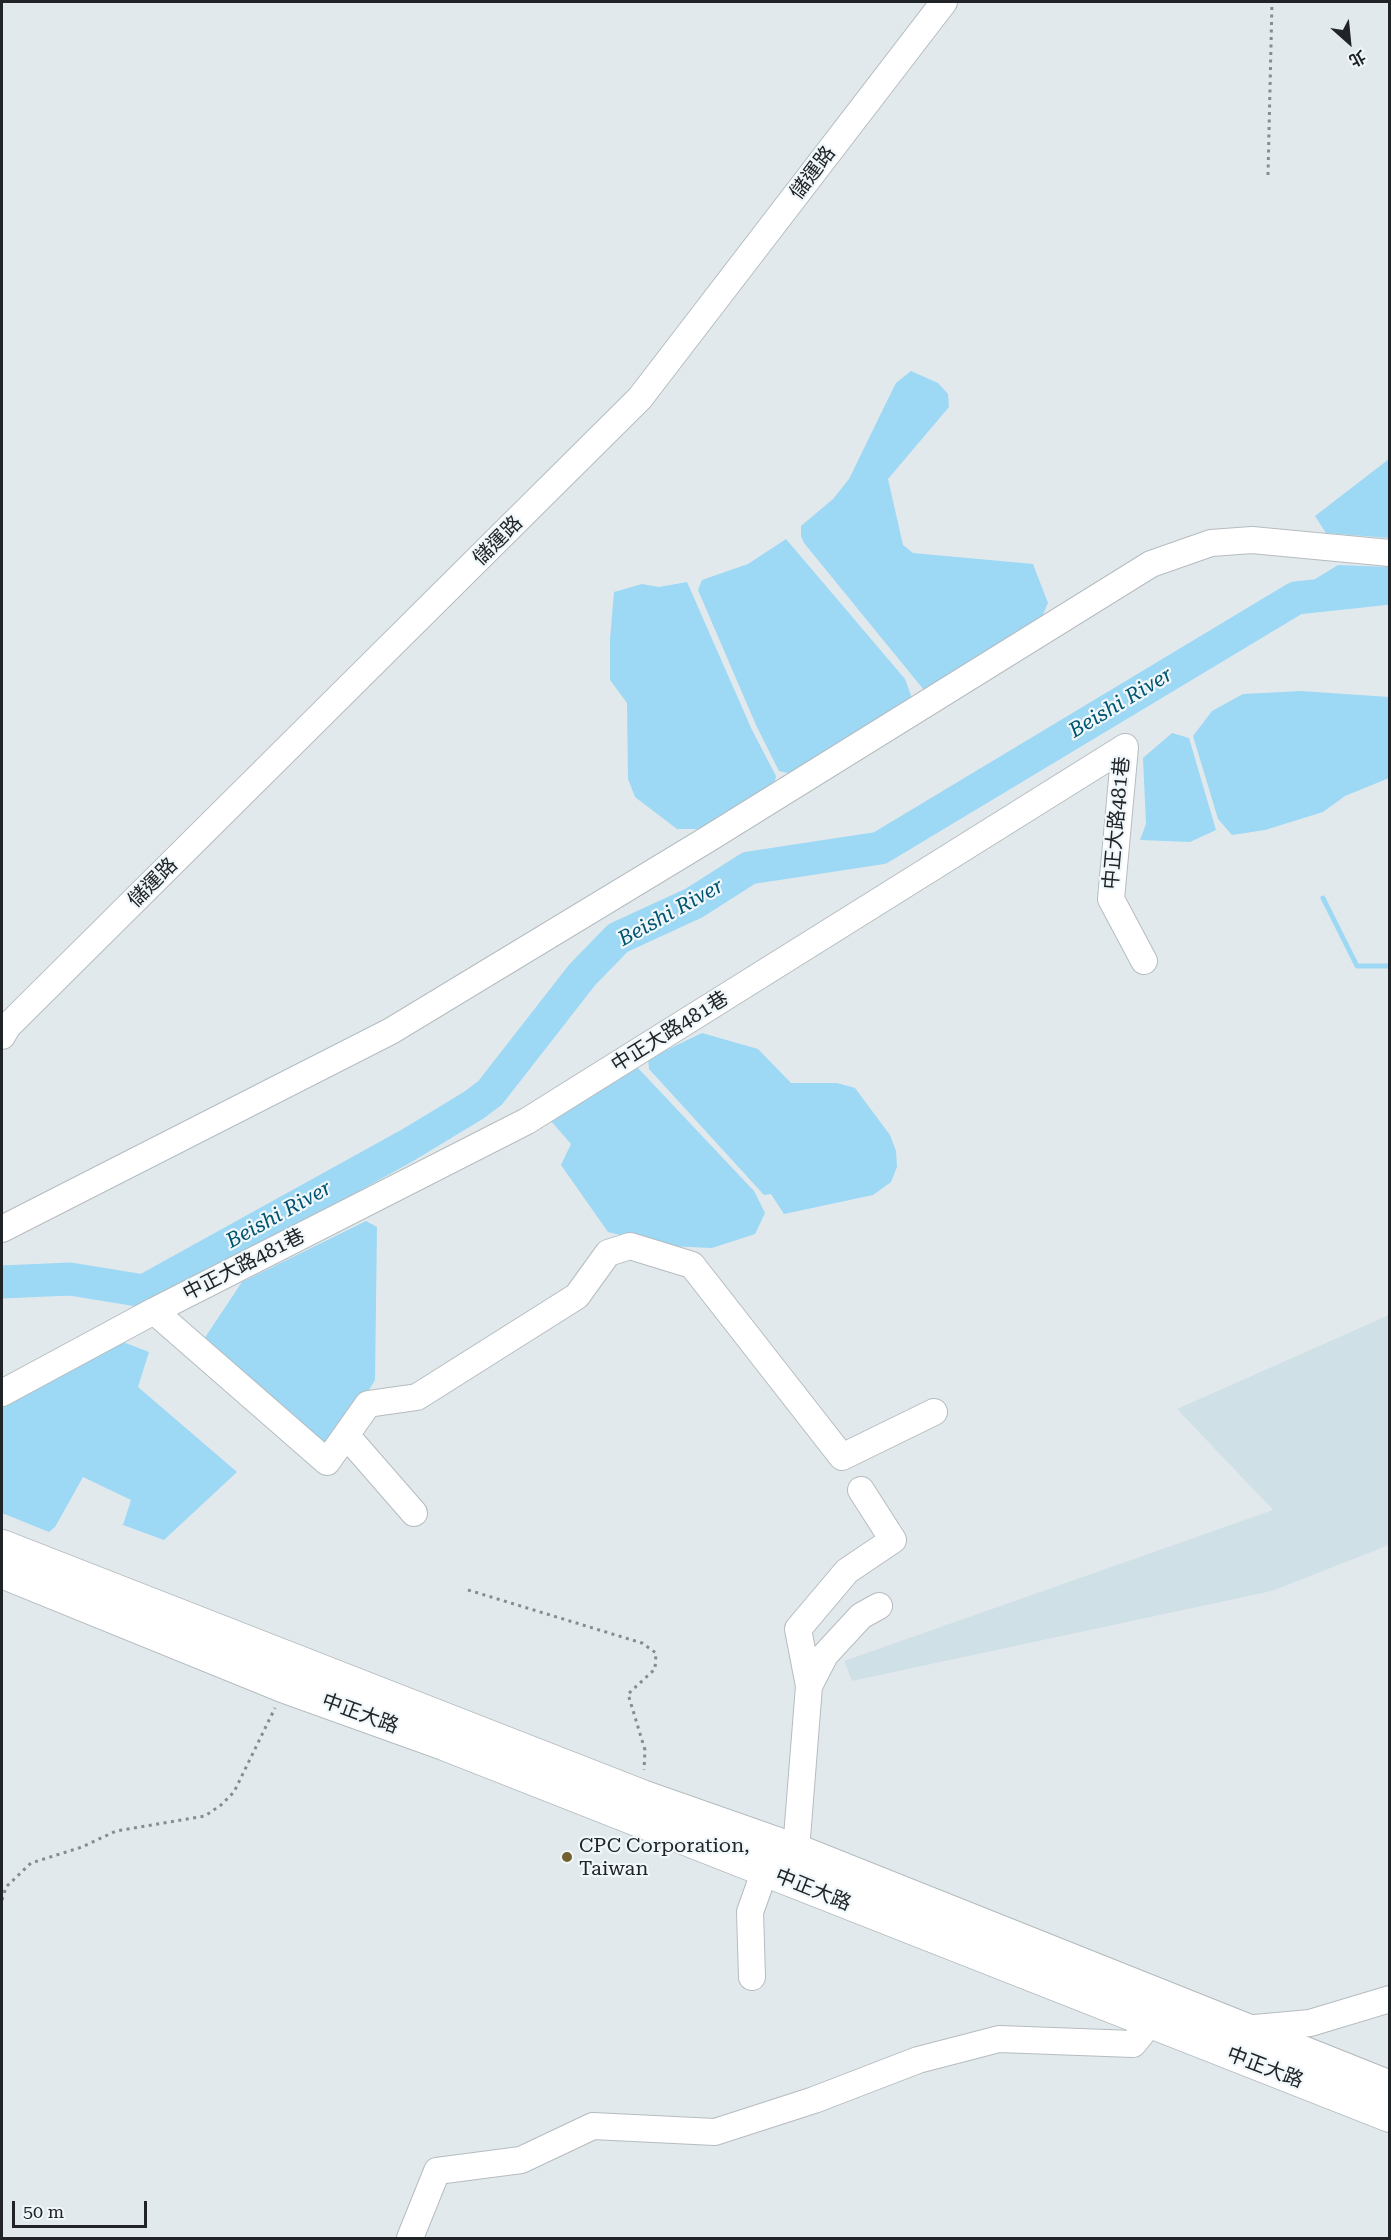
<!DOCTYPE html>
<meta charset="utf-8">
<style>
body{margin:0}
#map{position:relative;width:1391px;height:2240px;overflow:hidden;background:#e2e9ed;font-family:"Roboto Serif","Noto Sans TC",serif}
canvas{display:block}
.frame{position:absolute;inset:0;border:3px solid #212426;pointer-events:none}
.north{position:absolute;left:1319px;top:12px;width:60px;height:60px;-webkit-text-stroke:4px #eff7fa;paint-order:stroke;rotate:153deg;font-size:16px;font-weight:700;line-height:24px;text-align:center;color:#212426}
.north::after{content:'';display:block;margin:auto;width:21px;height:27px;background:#212426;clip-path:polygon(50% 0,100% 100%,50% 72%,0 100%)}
.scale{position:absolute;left:12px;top:2201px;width:135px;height:27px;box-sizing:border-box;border:3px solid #212426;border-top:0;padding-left:8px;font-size:18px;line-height:21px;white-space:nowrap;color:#212426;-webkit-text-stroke:4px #eff7fa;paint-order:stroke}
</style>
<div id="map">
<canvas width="1391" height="2240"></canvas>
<div class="frame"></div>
<div class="north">北</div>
<div class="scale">50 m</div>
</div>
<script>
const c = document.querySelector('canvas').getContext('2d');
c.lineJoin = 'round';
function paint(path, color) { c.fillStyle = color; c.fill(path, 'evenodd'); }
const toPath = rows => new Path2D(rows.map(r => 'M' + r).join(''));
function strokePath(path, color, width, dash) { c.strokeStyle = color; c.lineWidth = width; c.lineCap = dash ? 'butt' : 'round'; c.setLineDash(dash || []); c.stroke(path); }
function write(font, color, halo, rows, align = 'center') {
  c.font = font + ' "Roboto Serif","Noto Sans TC",serif'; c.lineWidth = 4.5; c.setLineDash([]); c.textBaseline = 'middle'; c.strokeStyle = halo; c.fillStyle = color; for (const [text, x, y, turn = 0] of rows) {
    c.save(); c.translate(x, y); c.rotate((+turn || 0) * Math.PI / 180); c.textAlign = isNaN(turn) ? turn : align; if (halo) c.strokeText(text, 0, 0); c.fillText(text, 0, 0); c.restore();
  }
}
const built = toPath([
 [1389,1315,1389,1545,1272,1591,852,1681,844,1661,1273,1510,1177,1409]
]);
const water = toPath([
 [911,371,938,383,948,394,949,407,888,479,903,545,913,553,1033,564,1048,603,1041,619,937,690,924,690,915,679,804,543,801,536,801,526,833,499,849,479,888,399,896,383],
 [1389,459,1389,538,1326,533,1315,516],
 [786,539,905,679,913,701,796,775,779,771,756,725,698,590,702,580,748,564],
 [1338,565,1389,567,1389,580,1362,577,1327,582,1301,610,1294,592],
 [687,582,752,730,776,776,773,791,759,801,698,829,677,829,635,797,628,779,627,703,610,680,610,639,614,592,642,584,659,587],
 [1301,691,1389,697,1389,778,1345,796,1323,812,1265,830,1232,835,1218,819,1193,736,1212,711,1243,694],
 [1172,733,1189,738,1216,830,1190,842,1140,840,1146,824,1143,758],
 [702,1033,758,1049,791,1083,837,1083,855,1088,890,1135,896,1151,897,1167,891,1182,873,1195,784,1214,771,1194,764,1195,649,1069,648,1059],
 [637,1067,754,1191,765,1213,755,1234,712,1248,666,1246,608,1232,561,1165,571,1144,551,1121],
 [366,1221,377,1227,375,1380,331,1453,202,1342,242,1282],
 [123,1342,149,1352,138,1387,237,1472,164,1540,123,1525,131,1500,83,1477,55,1527,49,1532,2,1513,2,1402]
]);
const stream = toPath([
 [1323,898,1357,966,1390,966]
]);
const river = toPath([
 [2,1282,70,1279,144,1291,408,1145,474,1105,490,1093,582,975,618,938,694,903,749,868,880,848,1296,598,1390,588]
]);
const path = toPath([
 [1268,175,1272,2],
 [468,1590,642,1643,656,1653,655,1669,628,1694,645,1750,644,1770],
 [2,1900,6,1887,31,1863,82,1847,116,1831,205,1816,221,1805,234,1792,275,1708]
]);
const minor = toPath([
 [2,1036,8,1026,640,398,944,2],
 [2,1229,391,1031,708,839,1151,564,1211,543,1252,540,1390,553],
 [154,1311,327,1462,368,1404,417,1397,577,1296,608,1253,630,1246,692,1265,842,1457,934,1412],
 [2,1393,154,1311,527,1121,1125,747,1111,899,1144,961],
 [346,1435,414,1513],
 [809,1686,798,1629,847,1571,893,1540,861,1490],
 [796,1850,809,1686,825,1655,861,1616,879,1606],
 [752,1977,750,1912,765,1870],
 [1244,2029,1310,2023,1390,1999],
 [410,2238,437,2171,521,2160,593,2126,715,2132,814,2100,918,2060,999,2039,1133,2044,1150,2023]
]);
const major = toPath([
 [2,1546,642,1796,796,1850,1390,2087],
 [2,1572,285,1687,444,1744,1390,2116]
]);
const markers = [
 [567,1857,6,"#73612f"]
];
const streetNames = [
 ["儲運路",813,173,-53],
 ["儲運路",498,541,-45],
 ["中正大路481巷",1117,823,-85],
 ["儲運路",153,883,-45],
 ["中正大路481巷",670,1032,-32],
 ["中正大路481巷",244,1265,-27],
 ["中正大路",360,1714,20],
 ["中正大路",813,1890,22],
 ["中正大路",1265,2068,21]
];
const poiNames = [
 ["CPC Corporation,",579,1846],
 ["Taiwan",579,1869]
];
const waterNames = [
 ["Beishi River",1121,703,-31],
 ["Beishi River",671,913,-29],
 ["Beishi River",279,1215,-29]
];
paint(built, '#d0e0e7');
paint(water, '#9dd8f4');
strokePath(stream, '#9dd8f4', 5);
strokePath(river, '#9dd8f4', 33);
strokePath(minor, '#b5bcc0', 28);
strokePath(major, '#b5bcc0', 34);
strokePath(path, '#868b8e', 3, [3, 4.5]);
strokePath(minor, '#fff', 26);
strokePath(major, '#fff', 32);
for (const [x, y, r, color] of markers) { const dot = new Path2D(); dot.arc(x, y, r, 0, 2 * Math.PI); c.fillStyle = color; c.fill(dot); strokePath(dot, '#eff7fa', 2); }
write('20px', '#212426', '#eff7fa', streetNames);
write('20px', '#212426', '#eff7fa', poiNames, 'left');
write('italic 21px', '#01546f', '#eff7fa', waterNames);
</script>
